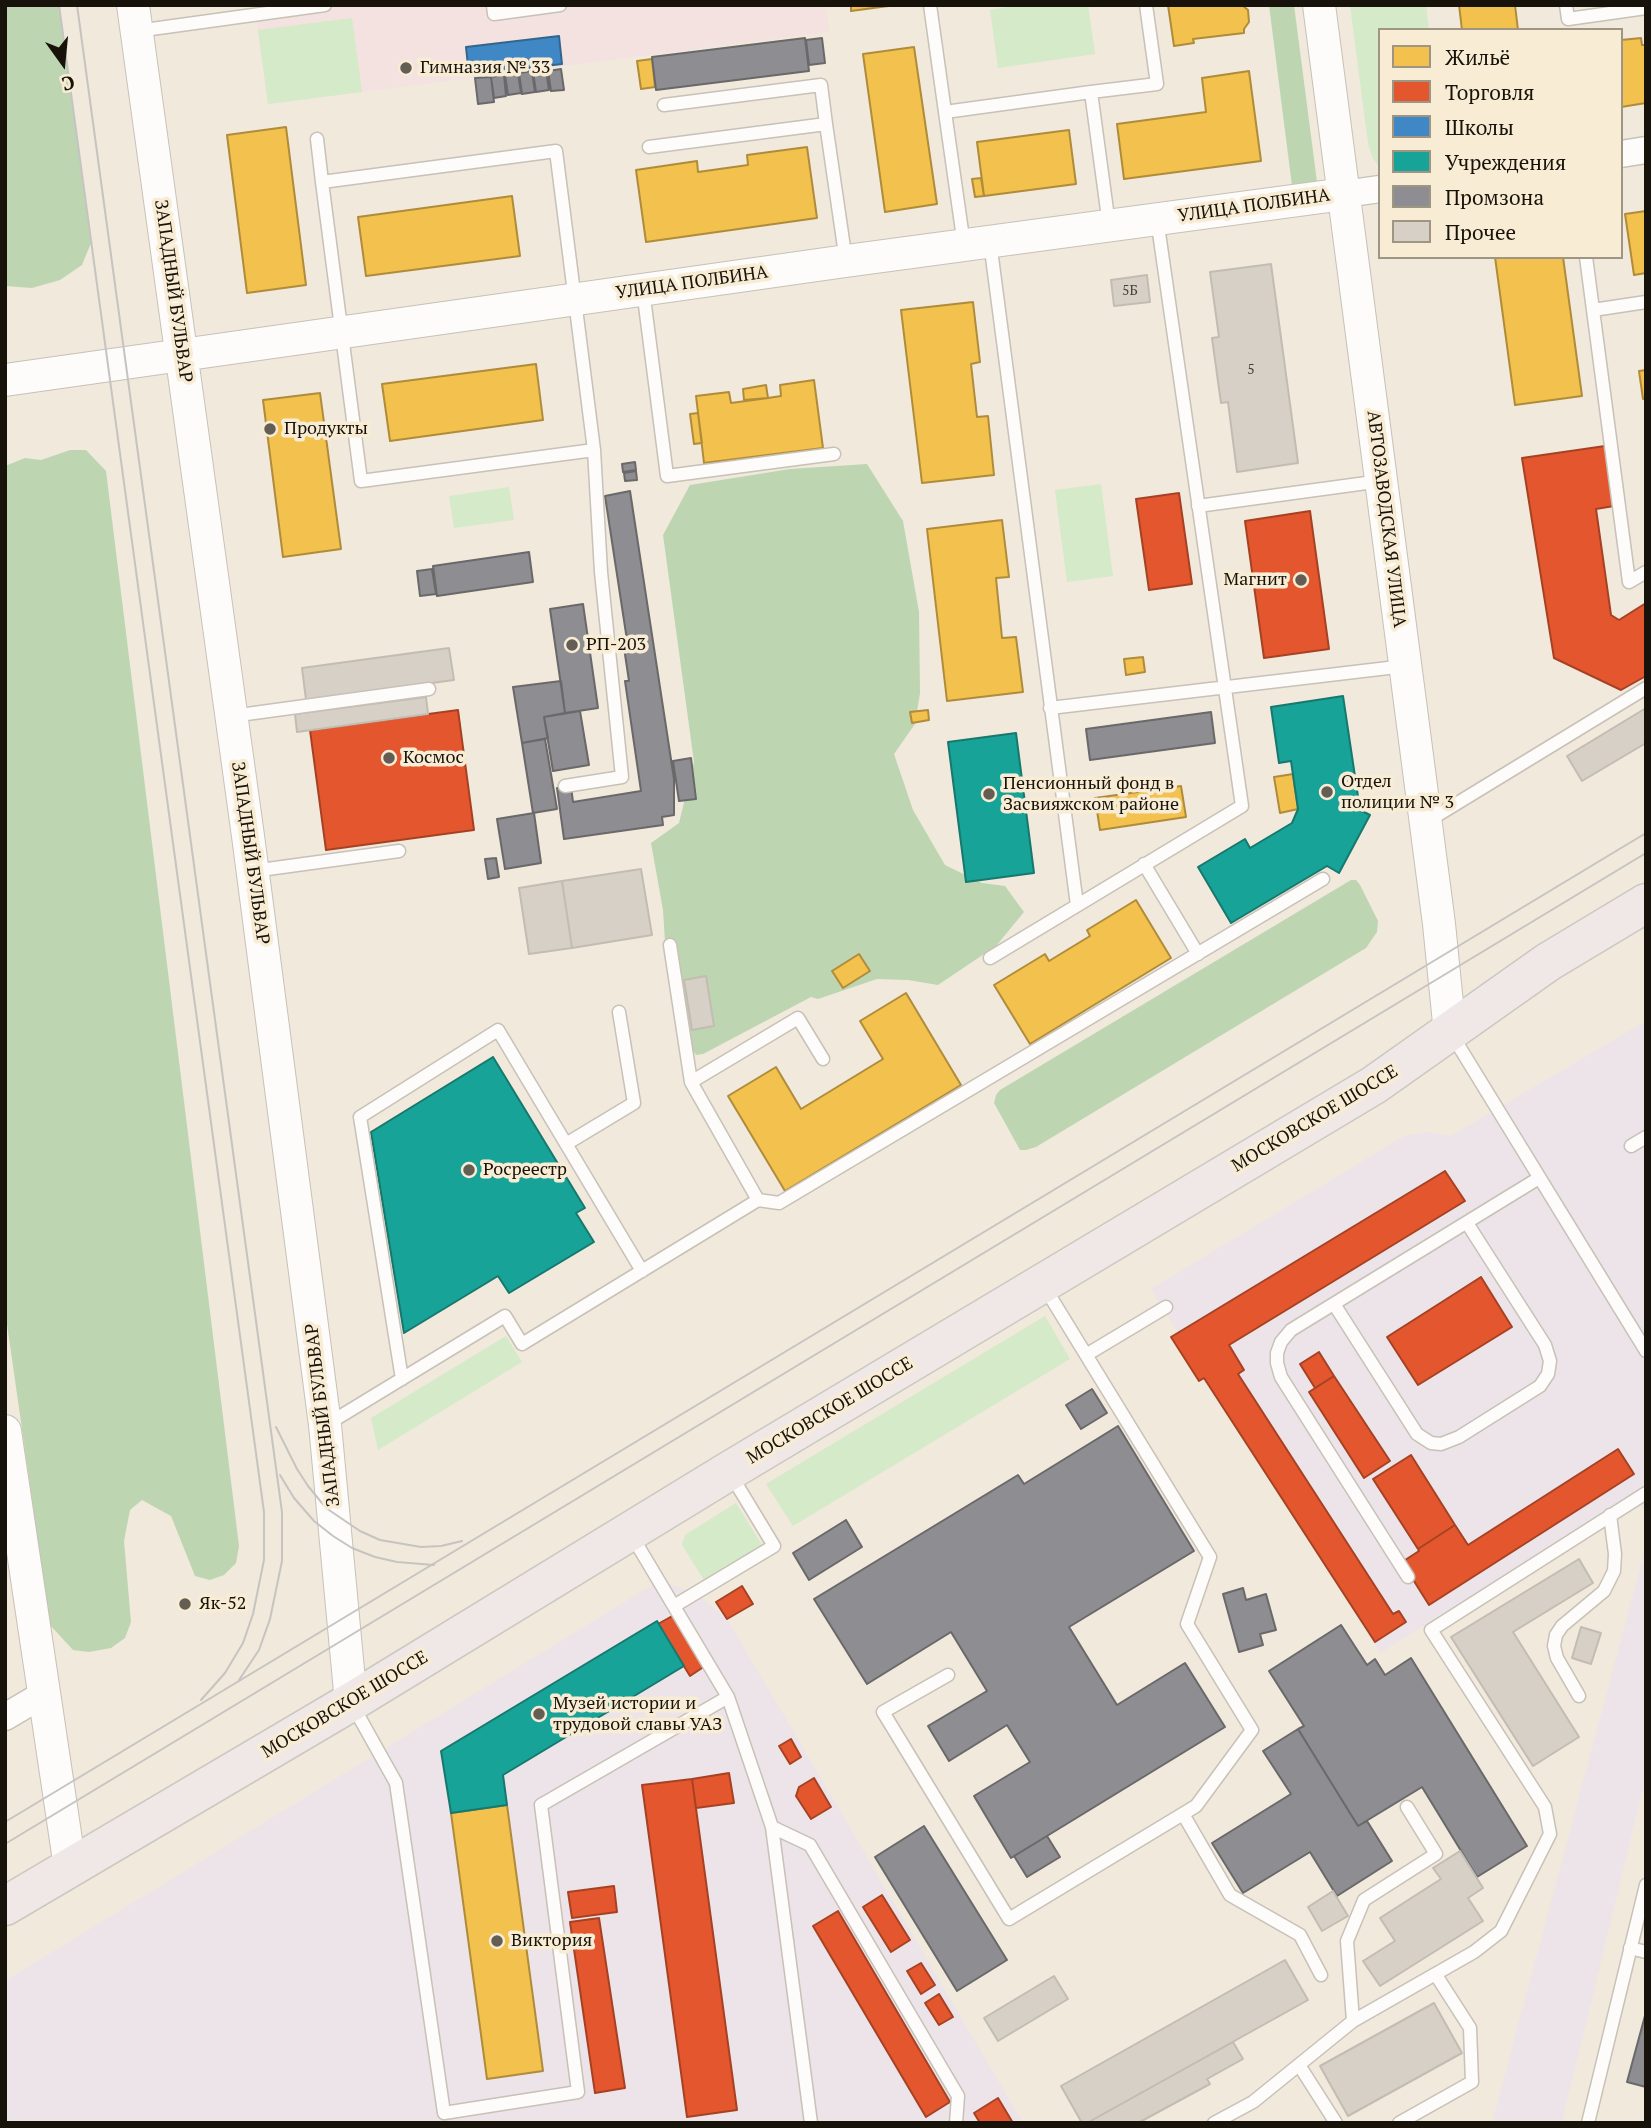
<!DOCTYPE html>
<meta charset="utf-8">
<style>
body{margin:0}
#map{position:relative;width:1651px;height:2128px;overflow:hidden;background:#f0e9dc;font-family:"PT Serif",serif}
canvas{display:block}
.frame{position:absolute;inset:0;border:7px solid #17120a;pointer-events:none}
.legend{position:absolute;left:1378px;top:28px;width:245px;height:231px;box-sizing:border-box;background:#f8ecd4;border:2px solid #9e9583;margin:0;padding:9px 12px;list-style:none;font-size:21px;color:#17120a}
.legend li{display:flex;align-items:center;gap:14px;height:35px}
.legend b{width:35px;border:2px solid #9e9583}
.north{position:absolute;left:28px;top:28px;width:70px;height:70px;-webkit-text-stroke:5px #f8ecd4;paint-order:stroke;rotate:165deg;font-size:19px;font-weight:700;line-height:28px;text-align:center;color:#17120a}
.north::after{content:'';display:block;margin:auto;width:24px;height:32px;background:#17120a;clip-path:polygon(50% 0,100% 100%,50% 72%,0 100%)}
</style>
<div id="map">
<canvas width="1651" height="2128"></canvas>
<div class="frame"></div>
<ul class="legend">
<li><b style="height:19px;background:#f2c14e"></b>Жильё</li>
<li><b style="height:19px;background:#e4572e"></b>Торговля</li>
<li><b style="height:19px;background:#3f88c5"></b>Школы</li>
<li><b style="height:19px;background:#17a398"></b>Учреждения</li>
<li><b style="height:19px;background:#8d8d92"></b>Промзона</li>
<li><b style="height:19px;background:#d6d0c6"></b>Прочее</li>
</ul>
<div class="north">С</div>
</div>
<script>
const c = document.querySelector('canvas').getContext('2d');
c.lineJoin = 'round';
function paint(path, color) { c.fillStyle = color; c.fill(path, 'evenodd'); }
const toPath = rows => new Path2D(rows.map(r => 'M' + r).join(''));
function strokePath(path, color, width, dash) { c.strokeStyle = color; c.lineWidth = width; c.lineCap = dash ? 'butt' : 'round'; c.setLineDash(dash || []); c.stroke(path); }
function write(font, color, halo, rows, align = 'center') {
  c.font = font + ' "PT Serif",serif'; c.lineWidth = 7; c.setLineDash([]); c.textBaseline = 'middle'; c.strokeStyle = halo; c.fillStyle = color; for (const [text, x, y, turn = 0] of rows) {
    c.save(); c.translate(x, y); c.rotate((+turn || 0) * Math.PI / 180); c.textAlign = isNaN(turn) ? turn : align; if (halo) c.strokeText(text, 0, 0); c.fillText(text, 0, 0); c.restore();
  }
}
const commercial = toPath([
 [1646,1021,1646,1511,1630,1496,1380,1653,1151,1289,1404,1136,1425,1132,1451,1136],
 [1646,1546,1646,1776,1564,2114,1565,2123,1492,2123],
 [659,1581,696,1593,728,1620,1023,2123,5,2123,5,1981]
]);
const education = toPath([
 [254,5,826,5,829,32,268,104]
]);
const green = toPath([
 [1021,5,1088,5,1095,54,998,68,990,10],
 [1350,5,1426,5,1429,30,1380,30,1380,168,1372,157,1368,143],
 [352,18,362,92,268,104,258,30],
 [1101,484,1113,576,1067,582,1055,490],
 [509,487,514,520,454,528,449,496],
 [1045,1316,1070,1359,793,1526,766,1484],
 [506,1336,522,1362,378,1450,371,1418],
 [736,1503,762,1545,704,1580,682,1545,685,1535]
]);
const forest = toPath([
 [5,5,59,5,91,243,82,265,60,280,32,288,5,286],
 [1269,5,1294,5,1317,182,1292,186],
 [70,450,86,450,106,471,239,1546,236,1563,224,1575,210,1580,195,1576,171,1516,142,1500,130,1510,124,1541,131,1622,125,1638,111,1648,89,1652,73,1650,50,1625,5,1310,5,466,25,458,41,460],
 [867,464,903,521,919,612,920,693,915,724,894,754,913,810,945,865,982,883,1005,886,1024,912,996,946,938,985,908,980,877,979,818,999,811,997,703,1054,696,1055,677,1027,666,957,663,910,651,843,679,823,694,762,663,535,690,485,790,469],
 [1351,880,1356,880,1360,885,1378,921,1377,932,1366,948,1036,1147,1026,1150,1020,1150,994,1103,996,1095,1000,1090]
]);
const homes = toPath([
 [851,5,896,5,851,11,851,5],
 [1168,5,1242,5,1248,10,1249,22,1244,29,1244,33,1193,39,1194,43,1174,46,1168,5],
 [1459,5,1515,5,1518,30,1462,30,1459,5],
 [1641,38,1642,45,1646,45,1646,103,1621,107,1621,40,1641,38],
 [914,47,937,204,885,212,863,54,914,47],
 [652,59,655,87,641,89,637,61,652,59],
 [1249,71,1261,161,1124,179,1117,124,1206,112,1202,78,1249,71],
 [286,127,306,285,247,293,227,135,286,127],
 [1069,130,1076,184,984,196,977,142,1069,130],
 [807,147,817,218,646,242,636,170,697,161,698,172,748,165,747,155,807,147],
 [981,178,984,196,975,197,972,179,981,178],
 [512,196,520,256,366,276,358,217,512,196],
 [1646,211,1646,273,1634,275,1625,214,1646,211],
 [1495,257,1563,257,1582,396,1515,405,1495,257],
 [973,302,980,362,971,364,977,417,988,416,994,475,922,483,901,310,973,302],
 [536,364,543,420,390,441,382,384,536,364],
 [1646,370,1646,398,1643,399,1639,371,1646,370],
 [814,380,823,448,704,463,696,396,729,392,731,403,768,398,781,396,780,385,814,380],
 [766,385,768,398,744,400,743,389,766,385],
 [320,393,341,549,283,557,263,400,320,393],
 [698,413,702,443,694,444,690,414,698,413],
 [1002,520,1009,577,996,578,1002,638,1016,637,1023,692,947,701,927,529,1002,520],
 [1143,657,1145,672,1126,675,1124,659,1143,657],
 [928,710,929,720,912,723,910,712,928,710],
 [1293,774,1298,809,1280,813,1274,777,1293,774],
 [1181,786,1186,817,1100,830,1095,798,1181,786],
 [1136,900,1171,958,1030,1044,994,985,1045,954,1049,961,1090,936,1087,930,1136,900],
 [859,954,870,971,843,988,832,971,859,954],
 [906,993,961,1085,785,1191,728,1096,776,1067,801,1109,883,1059,860,1021,906,993],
 [507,1805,543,2071,487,2079,451,1813,507,1805]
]);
const shops = toPath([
 [1605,446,1614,506,1596,509,1611,615,1619,620,1646,603,1646,676,1621,690,1554,658,1522,458,1605,446],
 [1179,493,1192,584,1149,590,1136,499,1179,493],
 [1310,511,1329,649,1264,658,1245,521,1310,511],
 [458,710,474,830,326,850,310,730,458,710],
 [1445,1171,1465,1201,1229,1345,1244,1370,1238,1374,1393,1614,1399,1611,1406,1622,1375,1642,1204,1378,1199,1381,1171,1337,1445,1171],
 [1481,1277,1512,1327,1418,1385,1387,1337,1481,1277],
 [1319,1352,1334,1376,1315,1388,1300,1364,1319,1352],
 [1334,1376,1390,1461,1364,1478,1309,1392,1334,1376],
 [1618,1449,1634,1474,1429,1605,1402,1562,1419,1551,1418,1549,1455,1525,1468,1545,1618,1449],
 [1411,1455,1455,1525,1418,1549,1373,1479,1411,1455],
 [742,1586,753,1604,727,1619,716,1602,742,1586],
 [674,1615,705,1666,690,1676,658,1624,674,1615],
 [791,1739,801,1757,790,1764,779,1746,791,1739],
 [729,1773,734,1803,696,1808,692,1779,729,1773],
 [814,1778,831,1807,811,1819,796,1796,799,1787,814,1778],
 [692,1779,737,2110,687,2117,642,1785,692,1779],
 [614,1886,617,1912,572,1918,568,1892,614,1886],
 [882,1895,910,1940,891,1952,863,1907,882,1895],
 [838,1911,950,2102,926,2117,813,1926,838,1911],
 [599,1918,625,2088,595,2093,570,1922,599,1918],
 [921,1963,935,1985,921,1994,907,1971,921,1963],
 [939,1994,953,2017,939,2025,925,2003,939,1994],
 [998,2098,1013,2123,980,2123,974,2113,998,2098]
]);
const schools = toPath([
 [559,36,562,64,469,75,466,47,559,36]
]);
const public = toPath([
 [1343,696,1360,810,1370,815,1339,873,1327,866,1231,923,1198,867,1245,839,1250,848,1292,823,1298,809,1291,761,1279,763,1271,707,1343,696],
 [1016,733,1034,873,966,882,948,742,1016,733],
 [493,1057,585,1208,576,1213,594,1242,509,1293,498,1276,404,1333,371,1132,493,1057],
 [657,1621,684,1666,503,1775,507,1805,451,1813,441,1751,657,1621]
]);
const industry = toPath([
 [805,38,809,71,656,90,652,57,805,38],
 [822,38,825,63,809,65,806,40,822,38],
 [561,69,564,90,551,91,548,71,561,69],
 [546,70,549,90,536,92,533,72,546,70],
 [532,71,535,92,522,94,519,73,532,71],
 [518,73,521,93,508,95,505,75,518,73],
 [504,75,506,96,494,98,491,77,504,75],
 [491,77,494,102,478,104,475,78,491,77],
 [635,462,636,470,623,472,622,464,635,462],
 [636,471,637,480,625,481,624,473,636,471],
 [630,491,674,779,674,815,662,817,663,825,564,839,557,788,571,786,573,802,641,791,625,681,629,681,623,641,627,640,605,496,630,491],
 [529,552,533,582,437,596,433,566,529,552],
 [432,569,436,594,420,596,417,571,432,569],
 [583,604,598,708,565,713,550,609,583,604],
 [561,681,565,713,544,717,548,738,522,743,513,687,561,681],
 [580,711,589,765,553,771,544,717,580,711],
 [1211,712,1215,743,1090,760,1086,729,1211,712],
 [545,739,557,809,533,813,522,743,545,739],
 [691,758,696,799,679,801,673,761,691,758],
 [534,813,541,863,505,869,497,819,534,813],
 [496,858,499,877,488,879,485,859,496,858],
 [1092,1389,1107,1413,1081,1429,1066,1405,1092,1389],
 [1118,1426,1194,1551,1069,1627,1117,1705,1185,1663,1225,1727,1011,1858,974,1796,1030,1762,1007,1725,949,1761,928,1726,987,1691,951,1632,867,1684,814,1599,1018,1475,1024,1484,1118,1426],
 [846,1520,862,1547,809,1580,793,1553,846,1520],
 [1243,1588,1246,1600,1266,1594,1276,1630,1260,1634,1263,1645,1239,1652,1223,1594,1243,1588],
 [1341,1625,1367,1665,1375,1659,1385,1675,1411,1658,1527,1846,1477,1877,1422,1787,1358,1826,1298,1729,1304,1726,1269,1671,1341,1625],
 [1298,1729,1358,1826,1367,1821,1392,1861,1337,1896,1310,1852,1243,1893,1212,1843,1291,1794,1263,1751,1298,1729],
 [924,1826,1007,1960,957,1991,875,1857,924,1826],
 [1047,1836,1060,1857,1027,1877,1014,1856,1047,1836],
 [1646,2012,1646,2087,1627,2082,1646,2012]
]);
const building = toPath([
 [1271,264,1298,463,1237,472,1228,402,1221,403,1212,338,1219,337,1210,272,1271,264],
 [1147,275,1150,302,1114,306,1111,280,1147,275],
 [449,648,454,680,306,700,302,668,449,648],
 [426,697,428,714,297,732,295,714,426,697],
 [1646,708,1646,743,1582,781,1567,756,1646,708],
 [641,869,652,935,572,948,562,881,641,869],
 [562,881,572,948,529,954,519,888,562,881],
 [706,976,714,1026,692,1030,684,980,706,976],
 [1579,1559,1593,1583,1513,1632,1579,1737,1533,1766,1451,1637,1579,1559],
 [1581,1627,1601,1633,1591,1664,1572,1658,1581,1627],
 [1460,1851,1483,1888,1468,1898,1483,1921,1380,1986,1363,1961,1395,1941,1380,1918,1441,1879,1433,1868,1460,1851],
 [1333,1891,1348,1916,1322,1931,1308,1907,1333,1891],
 [1285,1960,1308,2000,1087,2123,1082,2123,1061,2086,1285,1960],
 [1054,1976,1068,1999,998,2041,984,2018,1054,1976],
 [1434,2003,1462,2053,1348,2116,1320,2066,1434,2003],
 [1233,2042,1243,2059,1207,2079,1210,2084,1138,2123,1087,2123,1233,2042]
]);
const service = toPath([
 [493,5,494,14,560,5],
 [930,5,945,112],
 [1566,5,1568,19,1646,8],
 [137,31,325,5],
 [664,105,821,85,826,124],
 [317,139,322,182],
 [649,147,826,124,846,261],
 [1109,225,1091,92,1157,84,1146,5],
 [990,242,1077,905],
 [964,245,945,112,1091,92],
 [1586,257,1593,310],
 [643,290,667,476,834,454],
 [1646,302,1593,310,1629,582,1646,572],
 [1198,506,1381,481],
 [1050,708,1405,666],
 [232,716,429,689],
 [565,786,622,777,601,572,594,450,556,151,322,182,361,481,594,450],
 [1428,821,1646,688],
 [1144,864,1198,954],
 [253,871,399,851],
 [670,945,691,1082],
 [990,958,1242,806,1157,219],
 [1452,1035,1646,1351],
 [566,1144,634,1103,619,1012],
 [1631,1146,1646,1137],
 [758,1200,691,1082,798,1018,823,1059],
 [1334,1304,1417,1434,1431,1443,1441,1444,1459,1437,1540,1386,1548,1374,1550,1361,1545,1345,1467,1223],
 [1086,1355,1166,1307],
 [402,1379,360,1117,498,1030,642,1271],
 [326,1425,505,1316,522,1344,758,1200,779,1203,1323,879],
 [1408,1577,1281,1377,1277,1363,1277,1353,1281,1342,1291,1330,1539,1178],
 [674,1606,774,1546,731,1475],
 [948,1675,883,1712,1009,1919,1196,1806,1252,1730,1187,1624,1210,1557,1045,1288],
 [1579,1696,1557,1658,1554,1646,1556,1635,1562,1626,1604,1591,1614,1571,1615,1554,1610,1515],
 [728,1697,772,1827,811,2123],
 [353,1706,396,1783,444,2113,578,2092,541,1805,728,1697,632,1536],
 [1183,1814,1230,1895,1300,1935,1321,1975],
 [772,1827,810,1845,958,2096,956,2123],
 [1630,1948,1646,1952],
 [1353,2021,1347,1941,1364,1900,1436,1854,1407,1807],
 [1299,2065,1336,2123],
 [1214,2123,1253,2102,1353,2021,1474,1952,1501,1931,1550,1834,1545,1807,1431,1630,1646,1493],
 [1399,2123,1472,2082,1470,2028,1436,1975],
 [1588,2123,1646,1885]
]);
const minor = toPath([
 [1621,154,1646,150],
 [1344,194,1380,189],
 [5,1717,44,1694]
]);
const tertiary = toPath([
 [133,5,248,836,325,1425,351,1702],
 [1319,5,1439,924,1450,1033],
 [5,380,846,261,1344,194],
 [5,1431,70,1867]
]);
const primary = toPath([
 [5,1906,351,1702,729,1471,1374,1085,1548,962,1646,903]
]);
const tram = toPath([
 [59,5,264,1512,264,1560,253,1614,243,1643,225,1673,201,1700],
 [77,5,282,1512,282,1561,270,1619,259,1650,239,1680],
 [276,1427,297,1469,308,1486,326,1508,360,1531,380,1540,421,1547,441,1546,462,1541],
 [280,1475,294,1498,314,1521,333,1536,352,1548,375,1557,397,1562,434,1565],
 [5,1822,1646,833],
 [5,1844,1646,853]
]);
const markers = [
 [406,68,7,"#635d54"],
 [270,429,7,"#635d54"],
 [1301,580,7,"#635d54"],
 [572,645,7,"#635d54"],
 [389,758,7,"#635d54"],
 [1327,792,7,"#635d54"],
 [989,794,7,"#635d54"],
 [469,1170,7,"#635d54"],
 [185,1604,7,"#635d54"],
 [539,1714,7,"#635d54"],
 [497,1941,7,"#635d54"]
];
const numberNames = [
 ["5Б",1130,291],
 ["5",1251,370]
];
const poiNames = [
 ["Гимназия № 33",420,68],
 ["Продукты",284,429],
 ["Магнит",1287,580,"right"],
 ["РП-203",586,645],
 ["Космос",403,758],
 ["Отдел",1341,782],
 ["полиции № 3",1341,803],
 ["Пенсионный фонд в",1003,784],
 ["Засвияжском районе",1003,805],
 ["Росреестр",483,1170],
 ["Як-52",199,1604],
 ["Музей истории и",553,1704],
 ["трудовой славы УАЗ",553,1725],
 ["Виктория",511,1941]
];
const streetNames = [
 ["УЛИЦА ПОЛБИНА",1254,206,-8],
 ["УЛИЦА ПОЛБИНА",692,283,-8],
 ["ЗАПАДНЫЙ БУЛЬВАР",173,291,82],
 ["АВТОЗАВОДСКАЯ УЛИЦА",1386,519,83],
 ["ЗАПАДНЫЙ БУЛЬВАР",250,853,82],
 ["МОСКОВСКОЕ ШОССЕ",1315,1119,-31],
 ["МОСКОВСКОЕ ШОССЕ",830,1411,-31],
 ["ЗАПАДНЫЙ БУЛЬВАР",323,1415,-97],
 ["МОСКОВСКОЕ ШОССЕ",345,1705,-31]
];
paint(commercial, '#ece4e9');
paint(education, '#f3e2df');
paint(green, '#d4eac8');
paint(forest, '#bdd6b1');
paint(homes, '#f2c14e');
strokePath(homes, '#b08c3a', 2);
paint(shops, '#e4572e');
strokePath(shops, '#a64223', 2);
paint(schools, '#3f88c5');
strokePath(schools, '#33658d', 2);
paint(public, '#17a398');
strokePath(public, '#17786d', 2);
paint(industry, '#8d8d92');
strokePath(industry, '#6a6869', 2);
paint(building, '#d6d0c6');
strokePath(building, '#c2bcb2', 2);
strokePath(service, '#c7c1b7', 15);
strokePath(minor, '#c7c1b7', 29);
strokePath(tertiary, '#c7c1b7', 34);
strokePath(primary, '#cbc8c1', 41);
strokePath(service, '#fdfcfa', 12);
strokePath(minor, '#fdfcfa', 26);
strokePath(tertiary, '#fdfcfa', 32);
strokePath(primary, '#efe8e7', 38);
strokePath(tram, '#c6c4c1', 2);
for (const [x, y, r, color] of markers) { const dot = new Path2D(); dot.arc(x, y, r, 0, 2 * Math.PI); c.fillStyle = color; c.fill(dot); strokePath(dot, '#f8ecd4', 2.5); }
write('14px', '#474239', null, numberNames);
write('18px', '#17120a', '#f8ecd4', poiNames, 'left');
write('18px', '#17120a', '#f8ecd4', streetNames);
</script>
